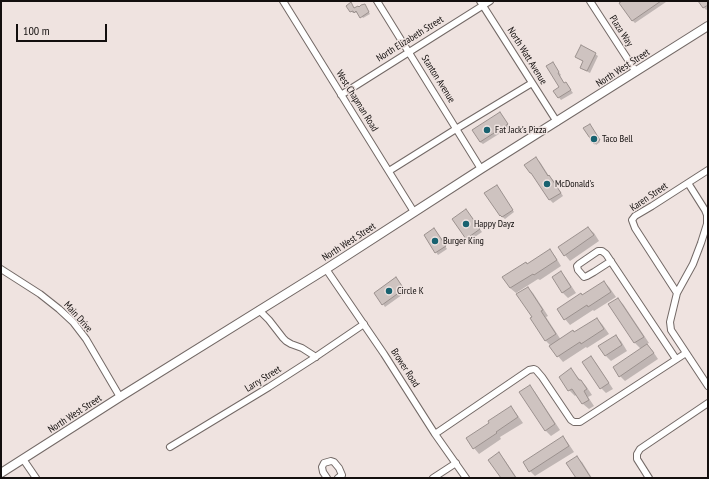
<!DOCTYPE html>
<style>
body{margin:0}
#map{position:relative;width:709px;height:479px;overflow:hidden;background:#efe3e0;font-family:"PT Sans Narrow",sans-serif}
canvas{display:block}
.frame{position:absolute;inset:0;border:2px solid #130f0e;pointer-events:none}
.scale{position:absolute;left:16px;top:24px;width:91px;height:18px;box-sizing:border-box;border:2px solid #130f0e;border-top:0;padding-left:5px;font-size:12px;line-height:14px;white-space:nowrap;color:#130f0e;-webkit-text-stroke:3px #efe3e0;paint-order:stroke}
</style>
<div id="map">
<canvas width="709" height="479"></canvas>
<div class="frame"></div>
<div class="scale">100 m</div>
</div>
<script>
const c = document.querySelector('canvas').getContext('2d');
c.lineJoin = 'round';
function paint(path, color) { c.fillStyle = color; c.fill(path, 'evenodd'); }
const toPath = rows => new Path2D(rows.map(r => 'M' + r).join(''));
function strokePath(path, color, width, dash) { c.strokeStyle = color; c.lineWidth = width; c.lineCap = dash ? 'butt' : 'round'; c.setLineDash(dash || []); c.stroke(path); }
function write(font, color, halo, rows, align = 'center') {
  c.font = font + ' "PT Sans Narrow",sans-serif'; c.lineWidth = 3; c.setLineDash([]); c.textBaseline = 'middle'; c.strokeStyle = halo; c.fillStyle = color; for (const [text, x, y, turn = 0] of rows) {
    c.save(); c.translate(x, y); c.rotate((+turn || 0) * Math.PI / 180); c.textAlign = isNaN(turn) ? turn : align; if (halo) c.strokeText(text, 0, 0); c.fillText(text, 0, 0); c.restore();
  }
}
const shadow = toPath([
 [624,1,665,1,666,2,635,23,632,20],
 [699,1,708,1,708,9,706,10],
 [352,5,354,9,366,7,370,14,363,18,358,12,356,13,354,12,353,13,351,11],
 [595,54,598,56,590,73,584,70,581,68,584,62,579,59,576,56],
 [553,63,561,75,560,76,564,84,568,86,573,93,561,100,554,92,561,88],
 [502,116,510,127,483,144,480,142],
 [590,126,600,142,596,145,585,129],
 [536,159,540,162,549,176,553,180,563,196,553,203,550,200],
 [499,189,514,212,505,219,500,215],
 [468,213,482,232,469,241,453,219],
 [588,228,594,233,599,241,570,261,565,255],
 [436,232,447,249,438,255,436,252],
 [549,250,555,256,561,266,540,280,538,279,516,293,510,288,504,278,527,265],
 [561,272,566,278,576,293,568,298,563,293,553,277],
 [398,281,406,292,385,307,383,304],
 [604,282,609,287,616,297,594,311,593,310,570,325,565,319,582,296],
 [528,288,533,293,548,316,546,317,561,340,575,333,597,319,602,324,609,334,587,348,586,347,563,362,558,356,551,346,546,341,531,318,533,317],
 [617,299,623,304,649,343,646,344,652,350,658,359,625,381,620,376,641,349,635,343,609,304],
 [616,336,621,341,627,351,611,361,606,356],
 [591,358,596,363,613,389,606,393,601,388],
 [571,370,586,386,592,395,588,397,594,406,589,409,583,404,577,394,575,396,569,390],
 [529,386,535,392,560,430,551,436,546,431],
 [511,407,516,413,523,423,500,437,501,439,479,454,474,448],
 [563,437,568,443,574,452,535,476,530,471],
 [499,454,504,459,517,478,502,478],
 [576,457,582,462,592,478,577,478]
]);
const building = toPath([
 [622,1,661,1,632,21,619,3,622,1],
 [698,1,708,1,708,5,703,8,698,1],
 [351,2,354,8,358,6,359,7,361,5,365,4,369,12,360,18,356,11,354,13,353,11,350,12,346,6,351,2],
 [581,45,596,53,587,71,580,68,583,61,575,57,581,45],
 [553,62,559,72,558,73,564,83,566,82,571,90,558,98,553,91,559,87,546,66,553,62],
 [500,112,508,124,480,142,472,130,500,112],
 [590,124,600,140,594,144,583,128,590,124],
 [536,157,548,176,549,175,561,193,549,200,531,173,530,173,524,165,536,157],
 [497,185,513,210,502,217,500,215,500,216,484,193,497,185],
 [466,209,480,229,466,239,452,219,466,209],
 [588,227,594,235,564,256,558,247,588,227],
 [434,228,446,246,435,253,424,235,434,228],
 [550,249,557,260,534,275,533,274,510,288,502,277,526,262,527,264,550,249],
 [561,271,571,287,562,293,552,277,561,271],
 [396,277,404,289,382,305,374,293,396,277],
 [604,281,611,292,588,307,587,305,564,320,557,309,581,293,582,295,604,281],
 [528,287,543,310,541,311,556,334,545,341,530,318,532,317,516,294,528,287],
 [618,298,644,337,634,343,608,304,618,298],
 [597,318,604,329,581,344,580,342,557,357,549,346,573,330,574,332,597,318],
 [616,335,622,345,605,356,598,346,616,335],
 [647,344,654,353,619,377,613,367,647,344],
 [591,356,609,383,600,389,582,362,591,356],
 [571,368,579,380,581,380,587,389,584,391,589,400,582,404,572,389,568,391,559,377,571,368],
 [530,385,555,424,545,431,519,392,530,385],
 [511,406,518,417,496,432,497,433,473,449,466,438,489,423,488,421,511,406],
 [563,436,569,446,529,472,523,462,563,436],
 [499,452,516,478,501,478,488,460,499,452],
 [577,456,591,478,576,478,566,463,577,456]
]);
const minor = toPath([
 [283,1,414,212],
 [377,1,481,169],
 [480,1,557,122],
 [590,1,636,72],
 [341,95,490,1],
 [389,171,456,129,532,83],
 [688,183,705,210,707,215,707,224,701,243,693,264,677,293,670,322,671,330,708,386],
 [611,261,594,272,587,276,584,277,578,270,577,266,579,264,598,251,602,251,606,254,676,359],
 [1,269,40,294,59,309,73,322,86,339,120,397],
 [326,269,384,354,435,434,466,478],
 [677,293,635,228,632,220,635,216,652,206,708,170],
 [259,310,269,320,283,338,286,341,291,344,302,348,316,357],
 [435,434,529,370,534,369,536,370,542,377,571,420,574,422,580,422,686,353],
 [170,447,269,387,311,360,364,324],
 [23,459,36,478],
 [327,478,323,472,322,467,324,463,331,461,334,462,339,468,342,475,338,478],
 [433,478,456,463],
 [649,478,637,459,637,454,640,449,708,403]
]);
const major = toPath([
 [1,473,120,397,326,269,481,169,708,26]
]);
const markers = [
 [487,130,4,"#186270"],
 [594,139,4,"#186270"],
 [547,184,4,"#186270"],
 [466,224,4,"#186270"],
 [435,241,4,"#186270"],
 [389,291,4,"#186270"]
];
const streetNames = [
 ["Plaza Way",621,31,57],
 ["North Elizabeth Street",410,39,-32],
 ["North Watt Avenue",527,56,58],
 ["North West Street",623,68,-33],
 ["Stanton Avenue",438,79,58],
 ["West Chapman Road",357,101,58],
 ["Karen Street",649,197,-34],
 ["North West Street",349,242,-33],
 ["Main Drive",78,317,48],
 ["Brower Road",405,368,57],
 ["Larry Street",263,379,-32],
 ["North West Street",75,414,-33]
];
const poiNames = [
 ["Fat Jack's Pizza",495,130],
 ["Taco Bell",602,139],
 ["McDonald's",555,184],
 ["Happy Dayz",474,224],
 ["Burger King",443,241],
 ["Circle K",397,291]
];
paint(shadow, '#0003');
paint(building, '#cec3c0');
strokePath(building, '#9b918e', 1);
strokePath(minor, '#736966', 8);
strokePath(major, '#736966', 10);
strokePath(minor, '#fff', 6);
strokePath(major, '#fff', 8);
for (const [x, y, r, color] of markers) { const dot = new Path2D(); dot.arc(x, y, r, 0, 2 * Math.PI); c.fillStyle = color; c.fill(dot); strokePath(dot, '#efe3e0', 1.5); }
write('10px', '#130f0e', '#efe3e0', streetNames);
write('10px', '#130f0e', '#efe3e0', poiNames, 'left');
</script>
